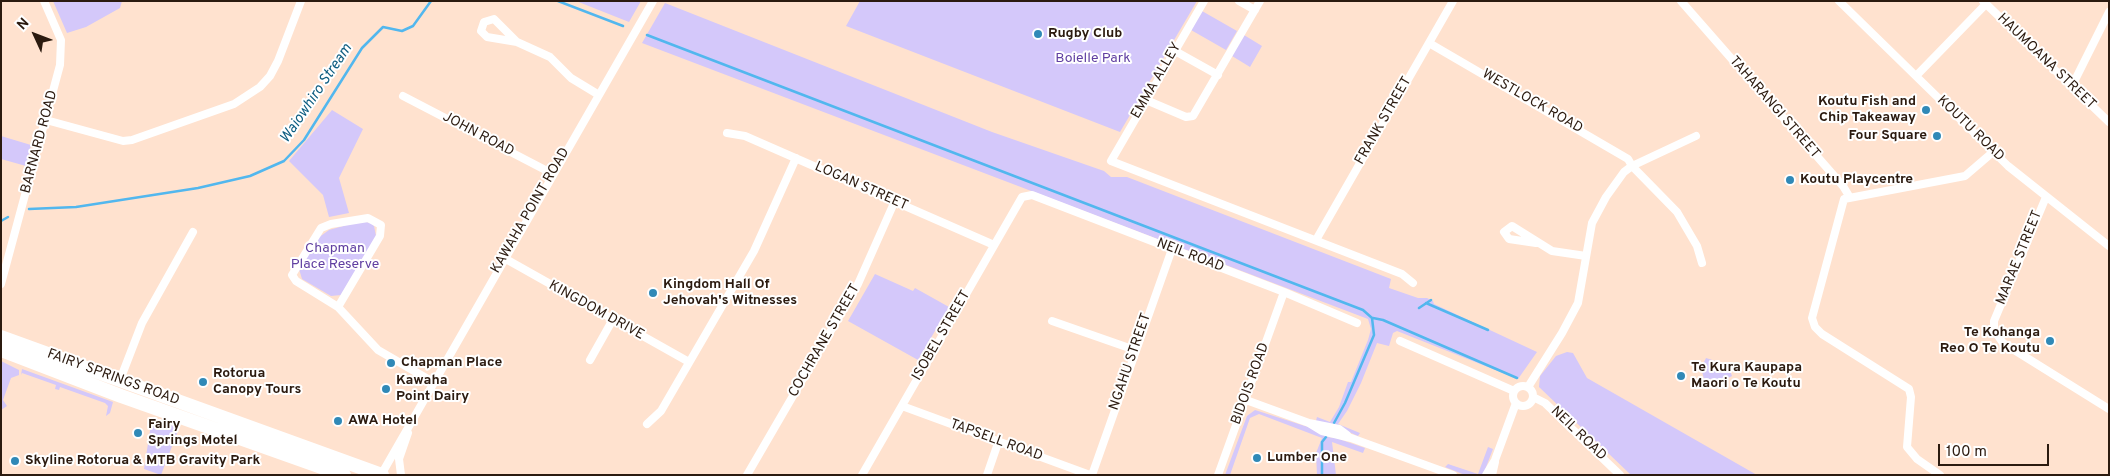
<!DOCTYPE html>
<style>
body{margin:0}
#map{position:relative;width:2110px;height:476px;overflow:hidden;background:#ffe2cf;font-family:Overpass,sans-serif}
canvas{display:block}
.frame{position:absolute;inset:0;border:2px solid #2b1a0f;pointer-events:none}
.north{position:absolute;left:10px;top:10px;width:50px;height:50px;-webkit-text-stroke:4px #fff;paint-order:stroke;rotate:313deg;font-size:14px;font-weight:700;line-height:20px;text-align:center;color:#2b1a0f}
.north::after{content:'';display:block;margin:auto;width:18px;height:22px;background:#2b1a0f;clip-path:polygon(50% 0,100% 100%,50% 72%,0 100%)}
.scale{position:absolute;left:1938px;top:444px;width:111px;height:22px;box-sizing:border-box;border:2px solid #2b1a0f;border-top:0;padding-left:6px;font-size:15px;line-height:18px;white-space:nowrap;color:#2b1a0f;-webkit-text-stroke:4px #fff;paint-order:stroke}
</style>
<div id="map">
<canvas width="2110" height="476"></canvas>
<div class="frame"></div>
<div class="north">N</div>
<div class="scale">100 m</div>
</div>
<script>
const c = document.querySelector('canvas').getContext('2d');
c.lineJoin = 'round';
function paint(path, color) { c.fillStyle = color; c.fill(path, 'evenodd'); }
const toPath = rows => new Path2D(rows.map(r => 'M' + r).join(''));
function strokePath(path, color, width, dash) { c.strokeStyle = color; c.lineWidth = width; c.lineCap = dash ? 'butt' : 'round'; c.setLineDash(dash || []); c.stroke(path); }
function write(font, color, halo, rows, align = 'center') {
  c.font = font + ' Overpass,sans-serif'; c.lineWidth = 4; c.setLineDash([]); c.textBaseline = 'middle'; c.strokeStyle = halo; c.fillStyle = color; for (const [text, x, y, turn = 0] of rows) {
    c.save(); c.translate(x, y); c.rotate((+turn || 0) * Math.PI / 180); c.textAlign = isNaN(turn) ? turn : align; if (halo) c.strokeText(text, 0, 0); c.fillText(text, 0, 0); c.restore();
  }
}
const green = toPath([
 [53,1,122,1,120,8,86,27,67,33],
 [576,1,641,1,629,22],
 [860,1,1197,1,1120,132,846,26],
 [665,3,992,132,1104,171,1111,177,1127,177,1391,279,1389,288,1418,298,1427,298,1433,301,1434,304,1537,352,1518,379,1397,331,1393,333,1389,346,1377,343,1361,383,1347,411,1338,424,1360,433,1358,436,1340,428,1316,421,1317,417,1330,422,1339,407,1348,382,1351,382,1368,340,1371,329,1368,319,642,43],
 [1202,11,1237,31,1226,50,1191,30],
 [1244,35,1262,46,1250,67,1232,56],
 [332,110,363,129,339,178,349,213,329,217,323,195,289,161],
 [1,136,31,145,26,166,1,159],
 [361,221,371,223,374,226,376,236,341,295,331,296,302,279,299,269,318,238,329,230],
 [875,274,913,291,915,288,949,307,918,360,848,321],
 [1567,352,1573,353,1587,378,1757,475,1631,475,1539,387,1540,376,1556,356],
 [1706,358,1728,365,1732,376,1726,379,1704,379,1701,368],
 [1,361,19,370,19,375,11,378,3,400,7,406,1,410],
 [22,369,113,402,110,413,106,416,108,406,105,403,60,387,59,390,55,389,56,385,22,373,21,375],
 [1255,410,1308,427,1328,437,1336,438,1365,448,1363,453,1332,442,1336,475,1317,475,1316,453,1322,438,1259,414,1250,418,1230,475,1225,475,1247,416],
 [152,418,179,428,161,475,144,469],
 [1488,447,1493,449,1483,475,1465,475,1445,467,1448,464,1478,474]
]);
const stream = toPath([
 [558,1,623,26],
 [647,35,1363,310,1372,318,1374,335,1345,403,1334,423],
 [29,209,76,207,198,188,250,176,284,161,304,140,362,48,383,27,402,31,413,26,431,1],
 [1,221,8,217],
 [1426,303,1488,330],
 [1419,308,1431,300],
 [1373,318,1383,320,1517,378],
 [1322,475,1322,442,1326,437]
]);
const street = toPath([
 [1204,1,1111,161,1402,274,1413,283],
 [1239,1,1255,10],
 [1681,1,1843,186,1849,196],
 [1839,1,2008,166,2109,246],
 [1983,1,2109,122],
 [517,42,494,19,484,22,481,31,487,37,517,42,550,57,571,78,599,95],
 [1429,43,1628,159,1632,166,1677,212,1697,246,1702,263],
 [1175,51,1218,75],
 [1916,76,1986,4],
 [2072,86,2109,12],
 [403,96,553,174],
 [1146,100,1186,117,1193,116,1260,1],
 [46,120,123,141,132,140,234,104,260,87,270,76,278,61,301,1],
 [727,133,745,136,994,245],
 [2046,197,1994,321,1994,330,2003,343,2109,409],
 [1316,240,1453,1],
 [1536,243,1509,239,1504,232,1512,226,1552,251,1586,256],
 [504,258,689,362],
 [1,284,60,65,61,40,44,1],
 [338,307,380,236,381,225,368,218,331,224,321,228,292,275,296,281,338,307,378,350,433,382],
 [1052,321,1135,350],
 [1400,341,1514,391],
 [590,360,612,321],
 [120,380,142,323,193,232],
 '1513 396a10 10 0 1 1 20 0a10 10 0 1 1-20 0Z',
 [1528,387,1562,333,1578,303,1592,223,1606,197,1624,172,1632,166,1696,136],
 [1533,397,1545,403,1620,475],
 [1246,400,1309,423,1339,429,1347,435],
 [902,406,1090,475],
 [1309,423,1322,431,1351,438,1453,475],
 [647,424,661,411,754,251,796,158],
 [381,475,653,1],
 [401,475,399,459,408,433],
 [747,475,858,284,894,203],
 [862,475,1022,197,1032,195,1284,292,1357,323],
 [987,475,998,443],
 [1092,475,1172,249],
 [1218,475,1284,292],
 [1486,475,1495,460,1516,403],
 [1492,475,1495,462],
 [1940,475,1917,459,1907,447,1911,397,1909,389,1822,334,1815,327,1812,318,1844,199,1965,176,1993,152]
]);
const highway = toPath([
 [1,337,382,475],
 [1,350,121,396,344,475]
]);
const markers = [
 [1038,34,5,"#3089b7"],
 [1926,110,5,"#3089b7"],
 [1937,136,5,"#3089b7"],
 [1790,180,5,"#3089b7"],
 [653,293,5,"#3089b7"],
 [2050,341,5,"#3089b7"],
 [391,363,5,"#3089b7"],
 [1681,376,5,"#3089b7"],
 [203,382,5,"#3089b7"],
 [386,389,5,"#3089b7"],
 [338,421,5,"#3089b7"],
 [138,433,5,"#3089b7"],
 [1257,458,5,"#3089b7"],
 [15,461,5,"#3089b7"]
];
const poiNames = [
 ["Rugby Club",1048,34],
 ["Koutu Fish and",1916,102,"right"],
 ["Chip Takeaway",1916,118,"right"],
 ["Four Square",1927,136,"right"],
 ["Koutu Playcentre",1800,180],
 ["Kingdom Hall Of",663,285],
 ["Jehovah's Witnesses",663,301],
 ["Te Kohanga",2040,333,"right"],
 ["Reo O Te Koutu",2040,349,"right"],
 ["Chapman Place",401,363],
 ["Te Kura Kaupapa",1691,368],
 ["Maori o Te Koutu",1691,384],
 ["Rotorua",213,374],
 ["Canopy Tours",213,390],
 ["Kawaha",396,381],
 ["Point Dairy",396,397],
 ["AWA Hotel",348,421],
 ["Fairy",148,425],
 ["Springs Motel",148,441],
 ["Lumber One",1267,458],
 ["Skyline Rotorua & MTB Gravity Park",25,461]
];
const parkNames = [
 ["Boielle Park",1093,59],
 ["Chapman",335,249],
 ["Place Reserve",335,265]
];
const streetNames = [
 ["HAUMOANA STREET",2046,62,44],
 ["EMMA ALLEY",1157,81,-60],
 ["WESTLOCK ROAD",1532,102,30],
 ["TAHARANGI STREET",1774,108,49],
 ["FRANK STREET",1384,121,-60],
 ["KOUTU ROAD",1970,129,44],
 ["JOHN ROAD",478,135,28],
 ["BARNARD ROAD",40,142,-75],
 ["LOGAN STREET",861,187,24],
 ["KAWAHA POINT ROAD",531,211,-60],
 ["NEIL ROAD",1190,256,21],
 ["MARAE STREET",2020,258,-68],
 ["KINGDOM DRIVE",596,311,29],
 ["ISOBEL STREET",942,336,-60],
 ["COCHRANE STREET",825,341,-60],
 ["NGAHU STREET",1131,362,-71],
 ["FAIRY SPRINGS ROAD",113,378,20],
 ["BIDOIS ROAD",1251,384,-70],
 ["NEIL ROAD",1578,434,44],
 ["TAPSELL ROAD",996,441,20]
];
const waterNames = [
 ["Waiowhiro Stream",317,94,-56]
];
paint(green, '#d4c8fa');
strokePath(stream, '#52b7ee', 2.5);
strokePath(street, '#fff', 8);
strokePath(highway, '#fff', 14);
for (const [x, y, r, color] of markers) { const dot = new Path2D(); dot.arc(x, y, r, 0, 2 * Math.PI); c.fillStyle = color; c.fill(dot); strokePath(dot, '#fff', 2); }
write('bold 14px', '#2b1a0f', '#fff', poiNames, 'left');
write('14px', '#603fa1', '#fff', parkNames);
write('14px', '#2b1a0f', '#fff', streetNames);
write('italic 15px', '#0f5e82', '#fff', waterNames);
</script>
